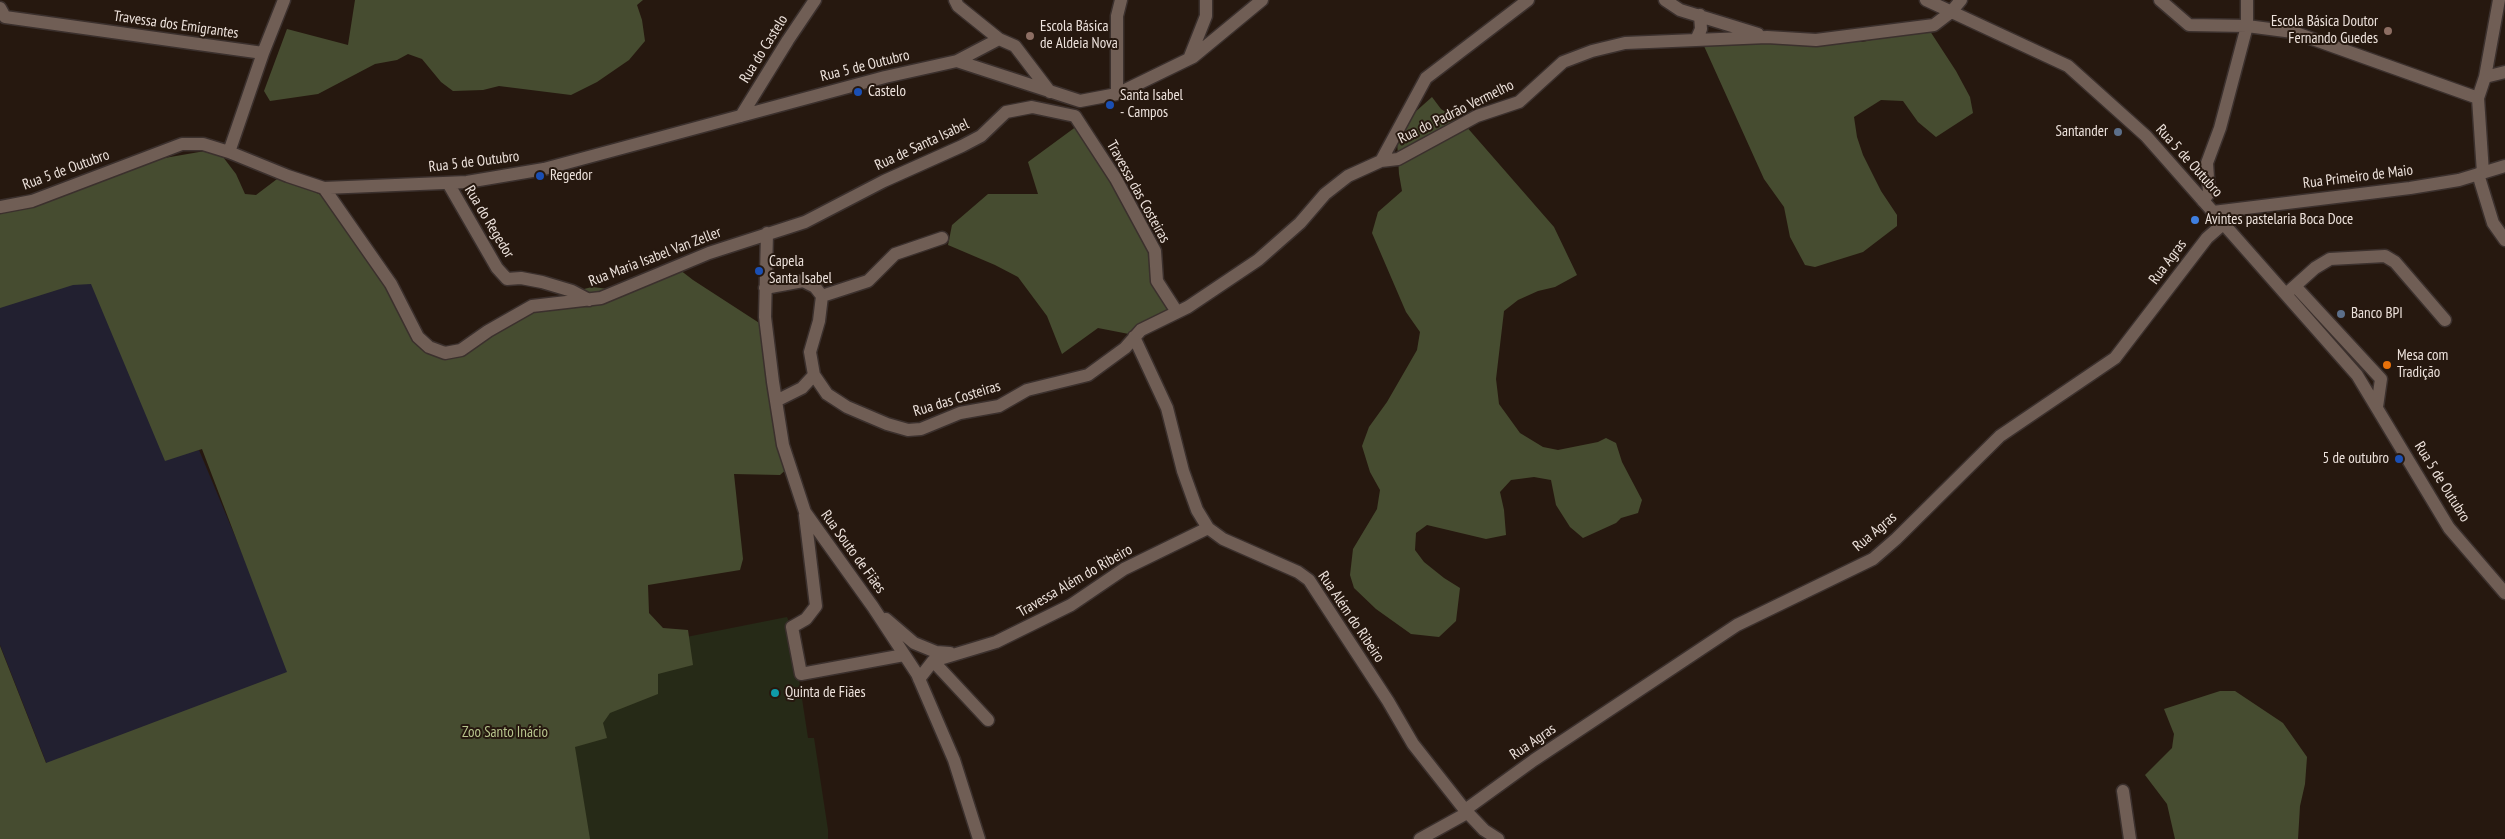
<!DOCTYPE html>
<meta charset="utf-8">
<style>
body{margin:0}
canvas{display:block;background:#26180f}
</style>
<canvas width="2505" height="839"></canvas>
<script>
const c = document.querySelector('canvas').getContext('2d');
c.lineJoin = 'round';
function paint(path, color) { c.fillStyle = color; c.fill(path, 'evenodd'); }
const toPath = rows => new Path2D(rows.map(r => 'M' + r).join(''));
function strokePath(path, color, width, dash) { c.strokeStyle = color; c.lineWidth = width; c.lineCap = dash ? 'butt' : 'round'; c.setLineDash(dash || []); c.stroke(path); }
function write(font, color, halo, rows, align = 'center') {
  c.font = font + ' "PT Sans Narrow",sans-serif'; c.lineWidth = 4; c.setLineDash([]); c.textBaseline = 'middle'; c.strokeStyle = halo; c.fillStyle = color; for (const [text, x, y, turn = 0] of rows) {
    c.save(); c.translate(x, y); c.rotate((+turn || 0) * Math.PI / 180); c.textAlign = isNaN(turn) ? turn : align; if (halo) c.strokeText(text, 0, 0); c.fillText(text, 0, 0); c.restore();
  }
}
const industrial = toPath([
 [85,238,169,458,199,450,268,615,293,685,55,785,0,645,0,273]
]);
const green = toPath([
 [787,617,791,627,808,738,814,738,828,830,828,839,442,839,621,650]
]);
const forest = toPath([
 [355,0,643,0,637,5,642,20,645,41,629,60,597,82,571,95,499,86,483,90,453,91,441,82,422,59,408,54,397,60,375,64,318,94,270,101,264,91,287,29,348,45],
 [1928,28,1956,71,1970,97,1973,113,1936,137,1918,122,1903,101,1881,100,1854,117,1857,137,1863,155,1881,191,1897,215,1897,226,1863,252,1815,267,1805,265,1790,237,1784,207,1764,179,1704,46,1738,42,1862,42],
 [1432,97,1441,109,1465,125,1554,227,1577,275,1555,287,1538,291,1518,300,1504,311,1496,379,1499,404,1520,433,1543,447,1558,450,1598,442,1606,438,1616,443,1622,462,1642,500,1638,513,1621,518,1616,523,1583,538,1570,527,1556,505,1551,480,1534,477,1511,480,1500,492,1504,510,1506,535,1486,539,1427,525,1416,533,1415,550,1424,562,1444,578,1460,588,1456,621,1439,637,1411,634,1376,609,1354,588,1350,575,1353,549,1377,509,1380,490,1370,472,1362,446,1369,427,1387,402,1417,350,1420,332,1406,312,1372,233,1378,212,1402,191,1399,174,1397,140,1414,113],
 [1077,126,1135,223,1176,308,1134,335,1098,328,1062,354,1047,316,1018,277,995,265,948,245,952,225,988,194,1038,194,1028,162],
 [205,151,220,153,236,174,245,194,256,195,281,176,321,195,347,215,408,316,433,346,456,350,576,291,592,287,609,289,630,278,671,263,693,280,767,328,774,343,777,358,774,373,789,467,780,475,734,474,743,559,740,570,648,585,649,613,663,628,688,630,693,665,658,674,658,694,610,713,603,723,607,738,575,747,590,839,0,839,0,646,46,763,287,672,202,449,165,461,91,284,73,285,0,308,0,203,18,202,153,160],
 [2220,691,2235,691,2283,723,2307,757,2305,784,2300,806,2298,839,2175,839,2167,804,2145,775,2172,748,2174,734,2164,709]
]);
const minor = toPath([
 [955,0,958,6,999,39,1015,46,1050,92],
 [1665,0,1680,10,1758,34],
 [1926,0,2068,66,2146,136,2357,375,2449,528,2505,593],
 [2160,0,2189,25,2247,26,2293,32,2478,98],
 [0,8,5,17,263,53],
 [1696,40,1701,29,1700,15],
 [1189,59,1206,16,1206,0],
 [957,61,999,39],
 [2485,77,2499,0],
 [1117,94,1117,16,1121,0],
 [741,116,788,40,815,0],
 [1075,116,1116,179,1155,251,1157,281,1177,312],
 [229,152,263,53,284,0],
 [1381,161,1426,78,1528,0],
 [2483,173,2478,98,2485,77,2505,72],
 [2478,174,2493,223,2505,240],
 [448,183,497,268,507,279,521,278,542,282,572,291,589,300],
 [324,188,391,284,418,337,429,347,445,353,461,350,488,331,532,306,601,298,709,253,805,222,884,181,962,146,981,136,1006,112,1032,107,1075,116],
 [2203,201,2209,193,2207,163,2220,128,2247,26,2247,0],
 [0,207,32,201,182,144,203,144,229,152,288,176,324,188,467,182,544,169,885,77,957,61,1080,101,1117,94,1193,57,1262,0],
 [2213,212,2410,188,2459,180,2505,166],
 [767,233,765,317,773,382,783,445,805,512,873,607,917,674,954,760,979,839],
 [2295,286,2381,379,2377,407],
 [765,288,803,281,815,287,822,296,819,321,810,352,814,375,827,394,847,407,887,424,908,430,921,429,960,413,999,406,1027,390,1088,375,1125,348,1141,330,1188,307,1258,260,1300,223,1325,194,1348,176,1381,161,1398,159,1477,116,1519,102,1563,62,1592,51,1625,43,1767,37,1816,40,1934,25,1951,12,1961,0],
 [2286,294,2315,268,2330,259,2385,256,2395,262,2445,320],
 [822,296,868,281,895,254,942,238],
 [1134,337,1167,408,1183,471,1197,510,1208,528,1223,539,1298,572,1309,580,1388,701,1413,744,1465,810,1484,830,1498,839],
 [776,401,802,388,814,375],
 [805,515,816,606,806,619,792,627,801,674,904,655],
 [886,619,914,643,936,652,950,653],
 [933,661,988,720],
 [919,679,933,661,996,642,1071,605,1124,569,1208,528],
 [2123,791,2130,839],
 [1465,810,1534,760,1737,625,1873,559,1896,539,2000,436,2115,358,2207,238,2223,224],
 [1420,839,1467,813]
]);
const markers = [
 [2388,31,5,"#8d6e63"],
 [1030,36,5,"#8d6e63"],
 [858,92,5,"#1a4fb4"],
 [1110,105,5,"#1a4fb4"],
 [2118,132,5,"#5c6f8a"],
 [540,176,5,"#1a4fb4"],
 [2195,220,5,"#3f7fe0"],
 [759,271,5,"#1a4fb4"],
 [2341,314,5,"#5c6f8a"],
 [2387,365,5,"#e8710a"],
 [2399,459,5,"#1a4fb4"],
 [775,693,5,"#0f9aa8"]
];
const poiNames = [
 ["Escola Básica Doutor",2378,22,"right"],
 ["Fernando Guedes",2378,39,"right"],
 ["Escola Básica",1040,27],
 ["de Aldeia Nova",1040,44],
 ["Castelo",868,92],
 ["Santa Isabel",1120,96],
 ["- Campos",1120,113],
 ["Santander",2108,132,"right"],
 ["Regedor",550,176],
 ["Avintes pastelaria Boca Doce",2205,220],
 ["Capela",769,262],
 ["Santa Isabel",769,279],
 ["Banco BPI",2351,314],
 ["Mesa com",2397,356],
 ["Tradição",2397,373],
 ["5 de outubro",2389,459,"right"],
 ["Quinta de Fiães",785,693]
];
const streetNames = [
 ["Travessa dos Emigrantes",176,25,8],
 ["Rua do Castelo",764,49,-58],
 ["Rua 5 de Outubro",865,66,-14],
 ["Rua do Padrão Vermelho",1456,112,-26],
 ["Rua de Santa Isabel",922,145,-25],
 ["Rua 5 de Outubro",2189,161,48],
 ["Rua 5 de Outubro",474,162,-7],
 ["Rua 5 de Outubro",66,170,-20],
 ["Rua Primeiro de Maio",2358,177,-7],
 ["Travessa das Costeiras",1138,192,61],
 ["Rua do Regedor",489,222,59],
 ["Rua Maria Isabel Van Zeller",655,257,-21],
 ["Rua Agras",2168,262,-53],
 ["Rua das Costeiras",957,399,-17],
 ["Rua 5 de Outubro",2442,482,58],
 ["Rua Agras",1875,532,-40],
 ["Rua Souto de Fiães",853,552,54],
 ["Travessa Além do Ribeiro",1075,581,-30],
 ["Rua Além do Ribeiro",1351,617,56],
 ["Rua Agras",1533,742,-34]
];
const parkNames = [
 ["Zoo Santo Inácio",505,733]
];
paint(industrial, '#222030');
paint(green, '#262a17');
paint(forest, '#464c30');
strokePath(minor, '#3b302d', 15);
strokePath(minor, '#705e55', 12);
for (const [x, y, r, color] of markers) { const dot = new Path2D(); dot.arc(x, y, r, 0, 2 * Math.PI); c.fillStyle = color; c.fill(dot); strokePath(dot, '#26180f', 2); }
write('15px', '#ede2dc', '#26180f', poiNames, 'left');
write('15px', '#ede2dc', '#26180f', streetNames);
write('15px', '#b8c58e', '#26180f', parkNames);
</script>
